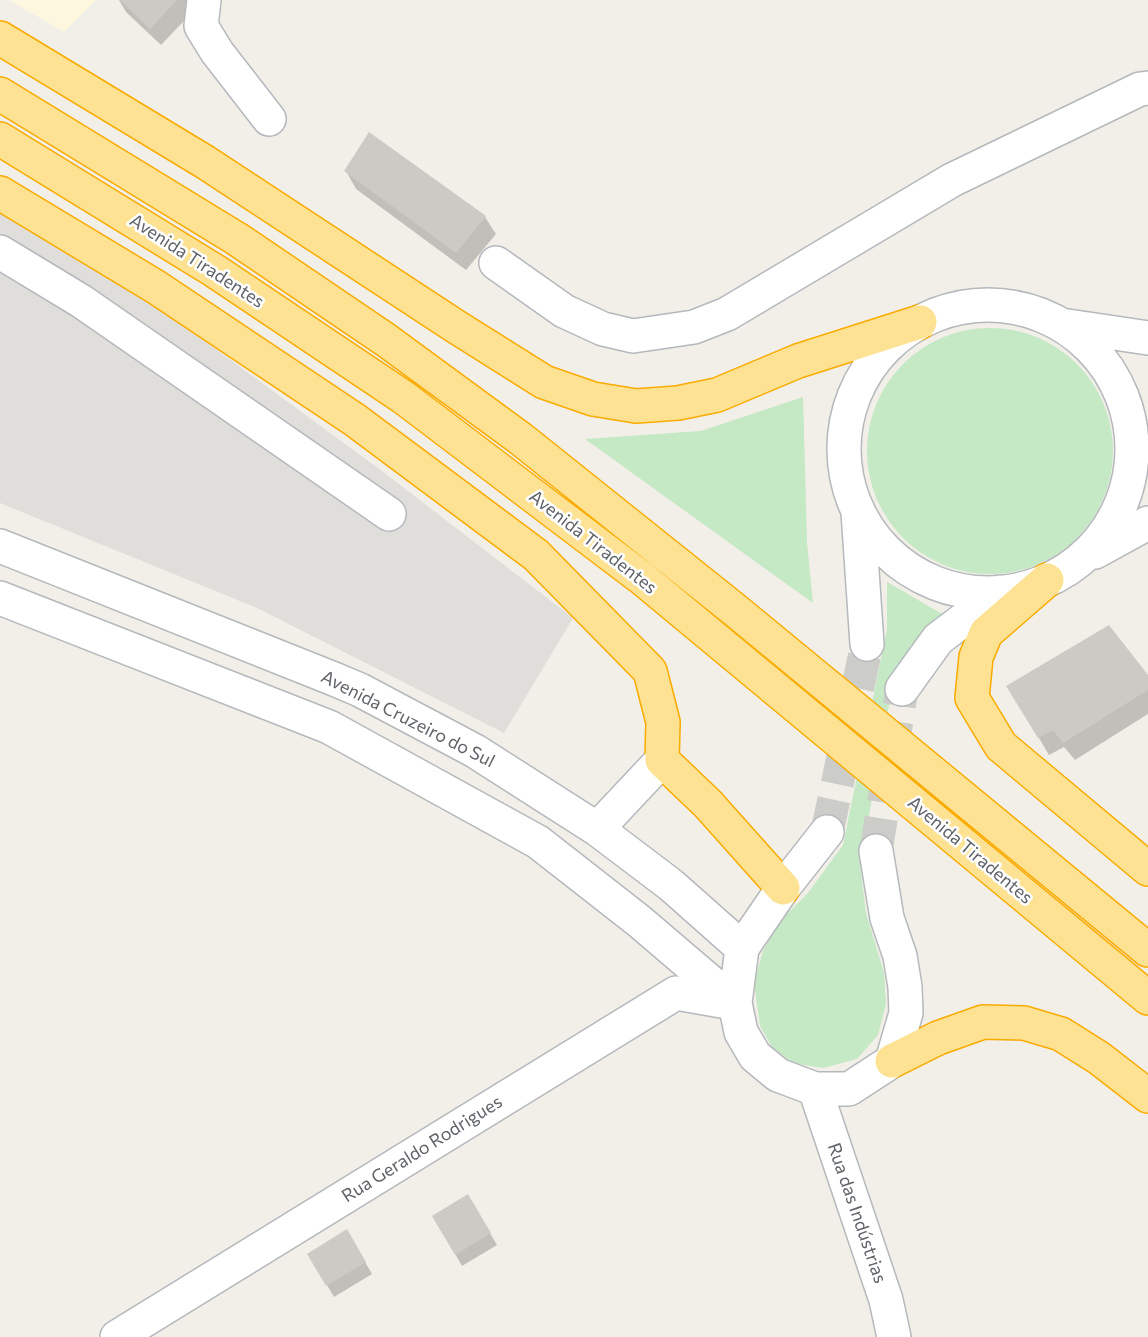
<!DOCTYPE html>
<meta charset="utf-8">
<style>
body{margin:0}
canvas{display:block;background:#f1efe8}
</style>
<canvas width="1148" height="1337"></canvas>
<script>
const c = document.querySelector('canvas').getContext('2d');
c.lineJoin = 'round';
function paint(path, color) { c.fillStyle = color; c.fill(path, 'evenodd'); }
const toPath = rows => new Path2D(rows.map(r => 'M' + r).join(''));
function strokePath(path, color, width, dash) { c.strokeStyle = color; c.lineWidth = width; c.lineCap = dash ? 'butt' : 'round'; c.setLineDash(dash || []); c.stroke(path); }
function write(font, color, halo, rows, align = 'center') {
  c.font = font + ' Commissioner,sans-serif'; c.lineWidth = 5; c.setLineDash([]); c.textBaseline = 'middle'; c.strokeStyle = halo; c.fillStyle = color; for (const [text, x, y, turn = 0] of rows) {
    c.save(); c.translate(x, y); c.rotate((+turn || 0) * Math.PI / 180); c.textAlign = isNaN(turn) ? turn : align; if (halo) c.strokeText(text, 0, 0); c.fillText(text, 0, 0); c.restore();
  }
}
const commercial = toPath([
 [9,0,96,0,64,32]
]);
const industrial = toPath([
 [0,202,142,295,382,471,573,618,504,733,257,608,0,503]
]);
const green = toPath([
 '867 451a123 123 0 1 1 246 0a123 123 0 1 1-246 0Z',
 [803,397,807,542,813,603,585,439,701,431],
 [887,582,944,615,894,677,860,865,866,913,884,973,886,1004,878,1035,857,1059,823,1068,793,1063,772,1047,760,1026,754,983,763,951,780,921,808,893,843,845,887,629]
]);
const shadow = toPath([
 [119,0,204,0,161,45,126,12],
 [346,171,485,217,496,234,466,270,356,189],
 [1148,677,1148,714,1075,760,1064,747,1049,755,1008,686],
 [468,1196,497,1245,462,1266,434,1217],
 [347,1231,372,1274,334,1297,309,1254]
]);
const building = toPath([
 [120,0,177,0,150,29],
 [369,132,486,216,456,253,344,171],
 [1109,625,1148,675,1148,690,1063,743,1053,730,1038,738,1006,686],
 [468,1194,491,1233,455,1255,432,1216],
 [347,1229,366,1262,326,1286,307,1254]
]);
const minorTunnel = toPath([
 [827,832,867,644],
 [876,851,902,689]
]);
const minor = toPath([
 [204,0,201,26,217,52,269,119],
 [0,252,81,301,389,514],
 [496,263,564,311,603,329,633,336,694,327,727,314,952,180,1140,89,1148,88],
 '844 449a144 144 0 1 1 288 0a144 144 0 1 1-288 0Z',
 [1061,325,1148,338],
 [858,512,867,644],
 [0,546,334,679,360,690,475,751,597,829,671,885,742,948],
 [1095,552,1148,523],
 [0,598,329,727,538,842,639,921,735,1003],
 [902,689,938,639,1000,592],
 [597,829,662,760],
 [827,832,783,888,742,948,735,1003,741,1032,755,1056,778,1075,815,1089,849,1089,892,1061,906,1013,905,987,900,956,887,918,876,851],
 [815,1089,886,1300,894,1337],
 [117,1337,676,993,733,1003]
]);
const highway = toPath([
 [0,38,205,162,455,326,544,382,593,399,636,406,678,403,717,395,798,361,920,322],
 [0,94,237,239,386,340,521,439,735,610,1148,950],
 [0,139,215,271,403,397,643,579,1148,998],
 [0,193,156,287,355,420,536,555,650,671,663,722,662,760,708,804,783,888],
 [1047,580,986,633,976,657,972,698,1001,746,1148,869],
 [892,1061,938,1038,983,1022,1024,1023,1061,1034,1099,1058,1148,1096]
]);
const streetNames = [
 ["Avenida Tiradentes",197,261,33],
 ["Avenida Tiradentes",593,542,38],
 ["Avenida Cruzeiro do Sul",408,719,27],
 ["Avenida Tiradentes",970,850,40],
 ["Rua Geraldo Rodrigues",422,1149,-32],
 ["Rua das Indústrias",857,1213,71]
];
paint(commercial, '#fef7e0');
paint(industrial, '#e0deda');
paint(green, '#c5e8c5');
paint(shadow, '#0003');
paint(building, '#cccac5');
strokePath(minorTunnel, '#ccccc8', 33, [33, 16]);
strokePath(minor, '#b5b8bc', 36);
strokePath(highway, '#f9ab00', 36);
strokePath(minor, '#fff', 33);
strokePath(highway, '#fde293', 33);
write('18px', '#5f6368', '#fff', streetNames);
</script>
